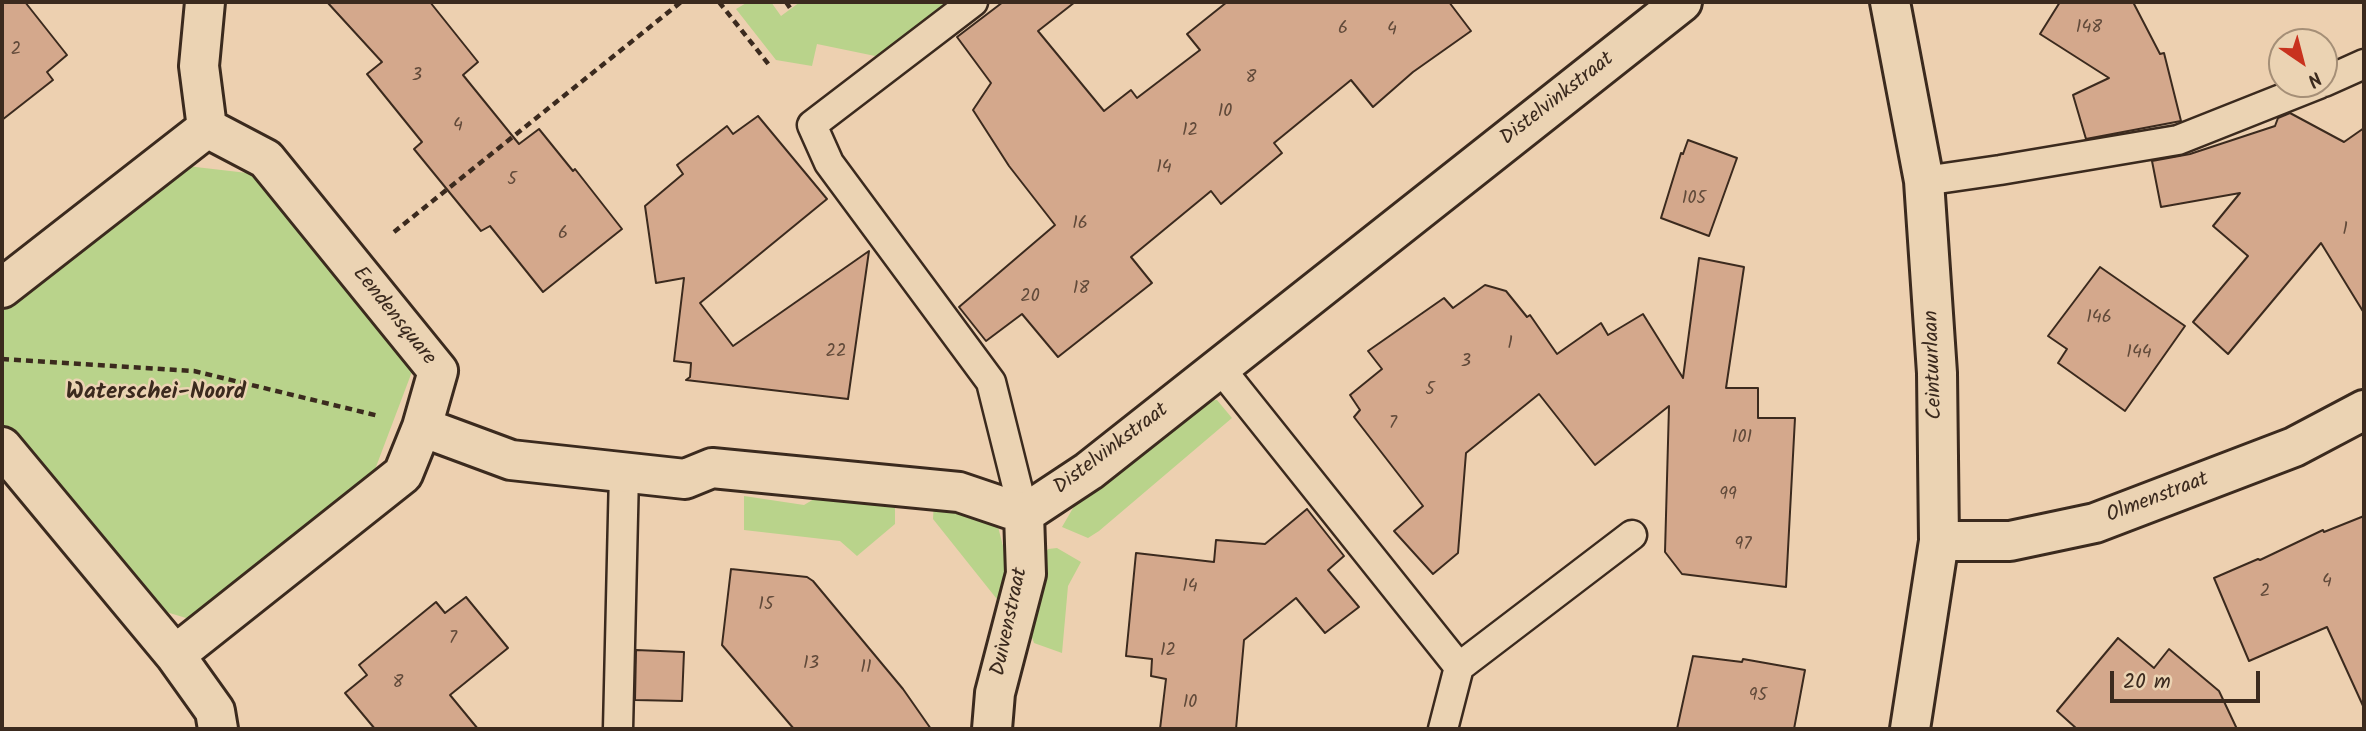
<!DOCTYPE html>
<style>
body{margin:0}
#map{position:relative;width:2366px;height:731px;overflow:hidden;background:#edd0b0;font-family:Kalam,sans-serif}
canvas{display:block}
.frame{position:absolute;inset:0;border:4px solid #3b2a1e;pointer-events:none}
.north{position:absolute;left:2268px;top:28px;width:70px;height:70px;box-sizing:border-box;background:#ebd3b3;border:2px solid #a58f77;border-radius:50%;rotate:145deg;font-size:19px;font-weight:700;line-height:28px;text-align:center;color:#3b2a1e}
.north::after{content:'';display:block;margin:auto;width:24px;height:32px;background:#c8321e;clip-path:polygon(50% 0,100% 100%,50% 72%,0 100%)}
.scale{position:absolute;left:2110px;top:671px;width:150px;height:32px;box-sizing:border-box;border:4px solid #3b2a1e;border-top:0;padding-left:9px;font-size:21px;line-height:24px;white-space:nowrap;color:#3b2a1e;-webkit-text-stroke:5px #ebd3b3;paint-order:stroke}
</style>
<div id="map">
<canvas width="2366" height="731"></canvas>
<div class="frame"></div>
<div class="north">N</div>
<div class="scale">20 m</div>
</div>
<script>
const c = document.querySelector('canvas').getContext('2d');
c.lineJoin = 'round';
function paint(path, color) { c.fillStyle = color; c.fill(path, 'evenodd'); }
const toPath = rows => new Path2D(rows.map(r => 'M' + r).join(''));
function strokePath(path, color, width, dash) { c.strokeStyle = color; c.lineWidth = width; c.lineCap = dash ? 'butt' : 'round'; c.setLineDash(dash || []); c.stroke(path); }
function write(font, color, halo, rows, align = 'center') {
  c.font = font + ' Kalam,sans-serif'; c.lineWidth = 5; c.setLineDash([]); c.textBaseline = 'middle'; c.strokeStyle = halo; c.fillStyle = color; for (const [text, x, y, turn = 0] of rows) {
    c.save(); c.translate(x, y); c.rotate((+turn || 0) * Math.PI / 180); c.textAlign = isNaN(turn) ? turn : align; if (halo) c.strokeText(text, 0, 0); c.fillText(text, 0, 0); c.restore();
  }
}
const green = toPath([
 [748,2,771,2,781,16,800,2,956,2,880,57,817,44,812,66,776,60,736,9],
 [187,166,256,174,413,369,368,488,196,621,153,608,2,429,2,311],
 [1217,400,1232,418,1099,531,1088,538,1062,527,1080,496,1200,401],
 [829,490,895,499,895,524,857,556,840,541,744,530,744,496,804,505],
 [934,501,996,519,1011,577,1000,603,933,519],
 [1057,548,1081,562,1068,586,1062,653,1034,643,1030,632,1035,621,1040,563,1048,549]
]);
const building = toPath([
 [2,2,25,2,67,55,47,72,53,80,2,120,2,2],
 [327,2,430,2,478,62,463,75,519,144,539,129,573,171,575,169,622,229,543,292,490,226,481,231,414,149,422,142,367,74,382,62,327,2],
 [1003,2,1075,2,1038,31,1104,111,1131,90,1137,98,1200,50,1187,34,1227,2,1449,2,1471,31,1413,72,1373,107,1351,80,1274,143,1282,153,1221,204,1211,191,1131,257,1152,283,1058,357,1022,314,986,341,959,307,1055,225,1009,166,973,110,991,83,957,37,1003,2],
 [2060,2,2133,2,2160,54,2164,53,2181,121,2086,139,2073,95,2109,78,2040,34,2060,2],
 [2290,113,2344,142,2364,128,2364,313,2321,243,2228,354,2193,322,2248,256,2213,226,2240,193,2161,207,2152,161,2190,154,2275,126,2278,118,2290,113],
 [758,116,827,199,700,303,733,346,869,251,848,399,686,380,690,377,691,363,674,361,684,278,656,283,645,206,683,174,677,165,727,126,733,134,758,116],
 [1688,140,1737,158,1709,236,1661,218,1681,153,1683,154,1688,140],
 [1699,258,1744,267,1726,388,1758,388,1758,418,1795,418,1786,587,1682,574,1665,552,1669,406,1595,465,1539,394,1466,453,1458,553,1433,574,1394,531,1423,506,1354,417,1360,410,1350,395,1382,369,1368,351,1444,298,1453,308,1485,285,1506,291,1527,317,1530,315,1557,354,1601,323,1608,335,1643,314,1683,378,1699,258],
 [2100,267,2185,326,2125,411,2058,363,2067,349,2048,336,2100,267],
 [1307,509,1344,556,1328,570,1359,607,1325,633,1296,598,1244,640,1236,729,1160,729,1166,679,1151,676,1152,659,1126,656,1136,553,1214,562,1216,540,1265,544,1307,509],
 [2364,516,2364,708,2327,627,2249,661,2214,578,2258,559,2260,560,2323,530,2324,532,2364,516],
 [731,569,807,577,813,581,903,689,931,729,794,729,722,645,731,569],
 [466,597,508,648,450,695,478,729,375,729,345,693,367,675,359,665,436,602,445,613,466,597],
 [2118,638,2154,668,2169,649,2219,691,2237,729,2077,729,2057,711,2118,638],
 [636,650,684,652,682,701,635,700,636,650],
 [1693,656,1742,662,1743,659,1805,670,1794,729,1677,729,1693,656]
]);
const path = toPath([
 [719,2,770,66],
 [786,2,790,8],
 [394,232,681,2],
 [2,359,194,371,379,416]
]);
const lane = toPath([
 [973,2,812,125,829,163,991,382,1024,514],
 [2324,82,2364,64],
 [1924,181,2000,170,2178,140,2319,84],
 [1220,368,1459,667,1632,535],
 [618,729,624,473],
 [1443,729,1459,667]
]);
const street = toPath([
 [205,2,199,66,207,128],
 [1890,2,1924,181,1937,373,1939,541,1910,729],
 [2,288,207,128,266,159,438,371,422,427,403,474,175,655,2,447],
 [422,427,511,460,685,479,712,468,959,492,1024,514,1089,471,1682,2],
 [1939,541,2010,541,2095,523,2294,447,2364,410],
 [175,655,215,711,218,729],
 [992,729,995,693,1026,574,1024,514]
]);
const numberNames = [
 ["148",2089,29],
 ["6",1343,30],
 ["4",1392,31],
 ["2",16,51],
 ["3",417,77],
 ["8",1251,79],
 ["10",1225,113],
 ["4",458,127],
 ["12",1190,132],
 ["14",1164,169],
 ["5",512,181],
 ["105",1694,200],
 ["16",1080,225],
 ["1",2345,231],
 ["6",563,235],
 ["18",1081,290],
 ["20",1030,298],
 ["146",2099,319],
 ["1",1510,345],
 ["22",836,353],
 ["144",2139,354],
 ["3",1466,363],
 ["5",1430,391],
 ["7",1393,425],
 ["101",1742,439],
 ["99",1728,496],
 ["97",1743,546],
 ["4",2327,583],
 ["14",1190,588],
 ["2",2265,593],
 ["15",766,606],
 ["7",453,640],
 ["12",1168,652],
 ["13",811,665],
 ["11",866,669],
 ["8",398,684],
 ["95",1758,697],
 ["10",1190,704]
];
const streetNames = [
 ["Distelvinkstraat",1558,100,-38],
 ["Eendensquare",393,317,51],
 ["Ceintuurlaan",1935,365,-92],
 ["Distelvinkstraat",1112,450,-37],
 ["Olmenstraat",2158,499,-21],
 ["Duivenstraat",1011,622,-78]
];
const neighbourhoodNames = [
 ["Waterschei-Noord",156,394]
];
paint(green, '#b9d38b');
paint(building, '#d4a88c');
strokePath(building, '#3b2a1e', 2);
strokePath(lane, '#3b2a1e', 33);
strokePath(street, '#3b2a1e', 44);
strokePath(path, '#3b2a1e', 4.5, [7, 5]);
strokePath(lane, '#ebd3b3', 28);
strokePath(street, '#ebd3b3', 38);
write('18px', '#614a3a', null, numberNames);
write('21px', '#3b2a1e', '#ebd3b3', streetNames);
write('bold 23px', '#3b2a1e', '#ebd3b3', neighbourhoodNames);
</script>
